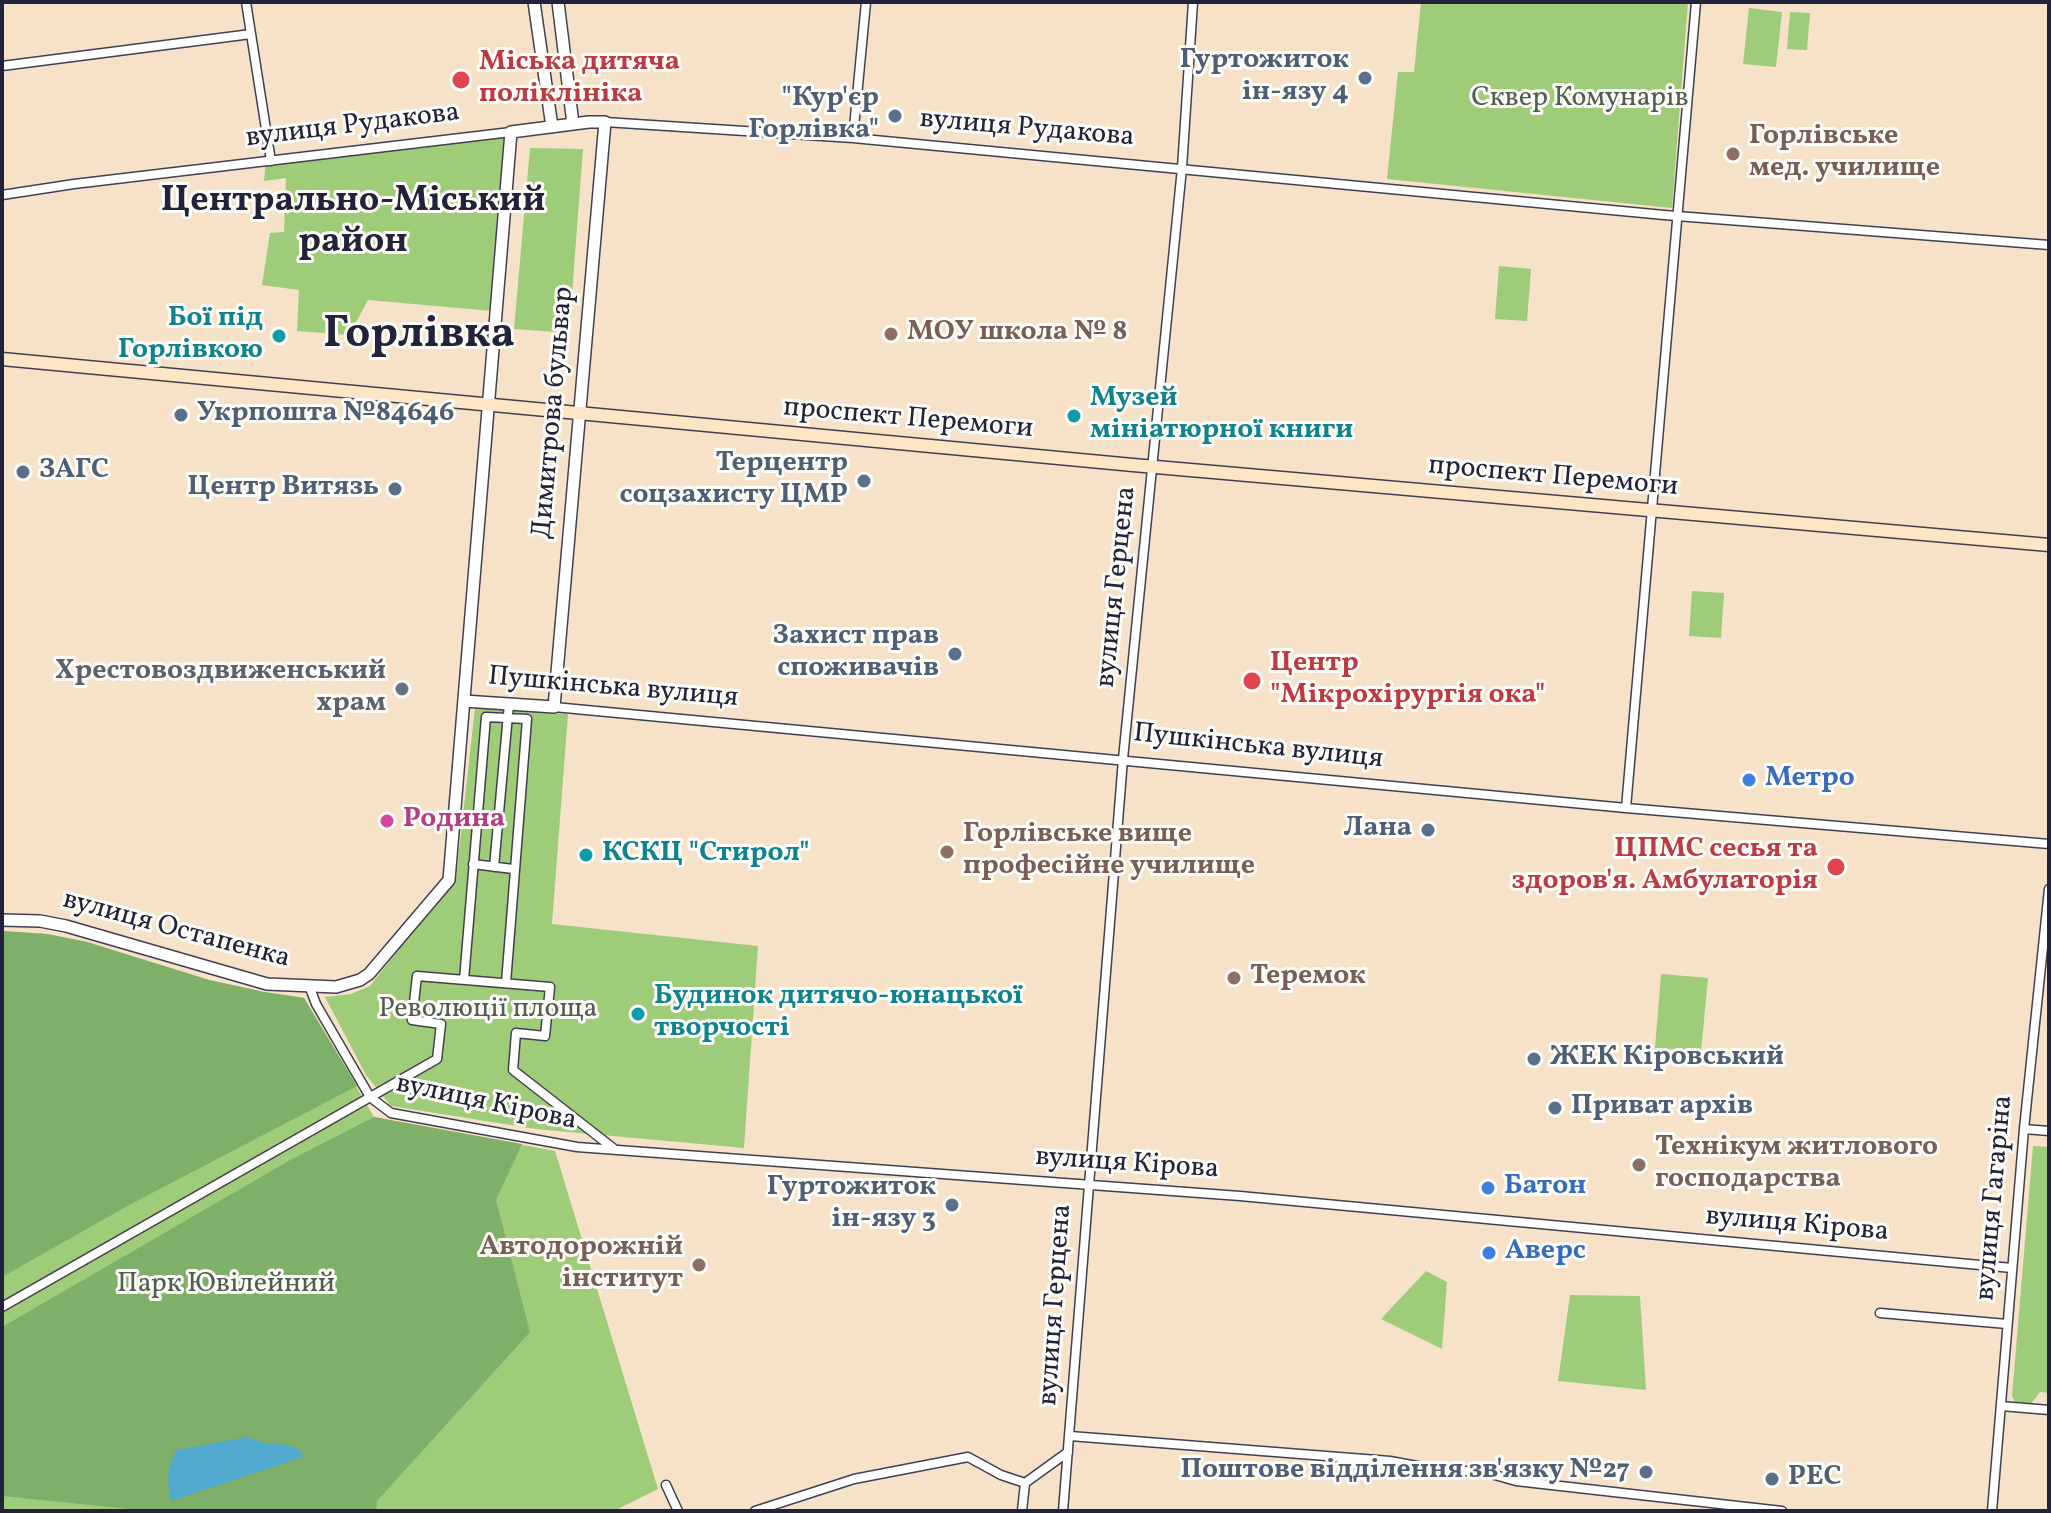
<!DOCTYPE html>
<meta charset="utf-8">
<style>
body{margin:0}
#map{position:relative;width:2051px;height:1513px;overflow:hidden;background:#f5e2c9;font-family:Vollkorn,serif}
canvas{display:block}
.frame{position:absolute;inset:0;border:4px solid #22223b;pointer-events:none}
</style>
<div id="map">
<canvas width="2051" height="1513"></canvas>
<div class="frame"></div>
</div>
<script>
const c = document.querySelector('canvas').getContext('2d');
c.lineJoin = 'round';
function paint(path, color) { c.fillStyle = color; c.fill(path, 'evenodd'); }
const toPath = rows => new Path2D(rows.map(r => 'M' + r).join(''));
function strokePath(path, color, width, dash) { c.strokeStyle = color; c.lineWidth = width; c.lineCap = dash ? 'butt' : 'round'; c.setLineDash(dash || []); c.stroke(path); }
function write(font, color, halo, rows, align = 'center') {
  c.font = font + ' Vollkorn,serif'; c.lineWidth = 6; c.setLineDash([]); c.textBaseline = 'middle'; c.strokeStyle = halo; c.fillStyle = color; for (const [text, x, y, turn = 0] of rows) {
    c.save(); c.translate(x, y); c.rotate((+turn || 0) * Math.PI / 180); c.textAlign = isNaN(turn) ? turn : align; if (halo) c.strokeText(text, 0, 0); c.fillText(text, 0, 0); c.restore();
  }
}
const green = toPath([
 [1421,2,1688,2,1672,208,1387,179,1398,72,1414,72],
 [1749,8,1782,12,1776,67,1743,64],
 [1790,12,1810,13,1807,50,1787,49],
 [508,130,492,311,368,300,349,335,297,331,299,290,262,285,270,233,284,232,286,178,264,181,266,159],
 [530,148,583,149,569,333,514,329],
 [1499,266,1531,269,1527,321,1495,319],
 [1692,591,1724,593,1721,638,1689,636],
 [475,708,568,714,552,924,758,946,744,1148,536,1129,391,1106,366,1075,325,997,351,994,370,986,456,877],
 [2,931,47,934,87,942,209,980,264,992,304,998,374,1117,555,1151,658,1489,614,1511,2,1511],
 [1661,974,1708,978,1701,1052,1655,1048],
 [2033,1146,2049,1147,2049,1393,2040,1392,2031,1404,2016,1403,2012,1396],
 [1426,1271,1447,1282,1442,1349,1381,1319],
 [1570,1295,1640,1296,1646,1390,1558,1381]
]);
const forest = toPath([
 [4,931,47,934,87,942,209,980,264,992,304,998,357,1086,131,1204,2,1277],
 [374,1117,522,1144,496,1200,530,1332,377,1501,376,1511,148,1511,2,1496,2,1327,292,1159]
]);
const water = toPath([
 [247,1437,264,1443,288,1445,300,1450,303,1457,171,1501,168,1483,169,1467,176,1450]
]);
const minor = toPath([
 [246,2,271,161],
 [2,66,251,34],
 [605,122,853,138,1664,215,2049,245],
 [853,138,866,2],
 [2,195,74,184,511,132],
 [554,707,1626,808,2049,844],
 [1626,808,1696,2],
 [473,864,513,869],
 [494,867,509,704],
 [464,980,486,717,527,719,506,983],
 [310,988,316,1004,370,1097,391,1113,577,1147,1240,1196,2012,1268],
 [2024,1129,2049,1131],
 [2,1307,437,1059,441,1024,412,1020,417,976,550,987,545,1036,516,1033,513,1070,613,1148],
 [1880,1313,2007,1324],
 [2001,1406,2049,1410],
 [1070,1436,1390,1461,1433,1469,1484,1472,1516,1481,1782,1511],
 [666,1485,678,1511],
 [755,1511,854,1479,968,1457,1001,1475,1025,1483],
 [1022,1511,1025,1483,1068,1452],
 [1063,1511,1123,759,1182,168,1193,2],
 [1992,1511,2024,1129,2049,889]
]);
const tertiary = toPath([
 [534,2,552,127],
 [558,2,573,124],
 [2,920,40,921,66,926,267,984,336,987,360,980,369,974,449,880,511,132,589,122,605,122,554,707,464,701]
]);
const secondary = toPath([
 [2,359,1133,465,2049,545]
]);
const markers = [
 [1365,78,8,"#5c6f8a"],
 [461,80,10,"#e0444e"],
 [895,116,8,"#5c6f8a"],
 [1733,154,8,"#8d6e63"],
 [891,334,8,"#8d6e63"],
 [279,336,8,"#0f9aa8"],
 [181,415,8,"#5c6f8a"],
 [1074,416,8,"#0f9aa8"],
 [23,472,8,"#5c6f8a"],
 [864,481,8,"#5c6f8a"],
 [395,489,8,"#5c6f8a"],
 [955,654,8,"#5c6f8a"],
 [1252,681,10,"#e0444e"],
 [402,689,8,"#6b7280"],
 [1749,780,8,"#3f7fe0"],
 [387,821,8,"#d1479c"],
 [1428,830,8,"#5c6f8a"],
 [947,852,8,"#8d6e63"],
 [586,855,8,"#0f9aa8"],
 [1836,867,10,"#e0444e"],
 [1234,978,8,"#8d6e63"],
 [638,1014,8,"#0f9aa8"],
 [1534,1059,8,"#5c6f8a"],
 [1555,1108,8,"#5c6f8a"],
 [1639,1165,8,"#8d6e63"],
 [1488,1188,8,"#3f7fe0"],
 [952,1205,8,"#5c6f8a"],
 [1489,1253,8,"#3f7fe0"],
 [699,1265,8,"#8d6e63"],
 [1646,1472,8,"#5c6f8a"],
 [1772,1479,8,"#5c6f8a"]
];
const serviceNames = [
 ["Гуртожиток",1349,62],
 ["ін-язу 4",1349,94],
 ["\"Кур'єр",879,100],
 ["Горлівка\"",879,132],
 ["Укрпошта №84646",197,415,"left"],
 ["Терцентр",848,465],
 ["соцзахисту ЦМР",848,497],
 ["ЗАГС",39,472,"left"],
 ["Центр Витязь",379,489],
 ["Захист прав",939,638],
 ["споживачів",939,670],
 ["Лана",1412,830],
 ["ЖЕК Кіровський",1550,1059,"left"],
 ["Приват архів",1571,1108,"left"],
 ["Гуртожиток",936,1189],
 ["ін-язу 3",936,1221],
 ["Поштове відділення зв'язку №27",1630,1472],
 ["РЕС",1788,1479,"left"]
];
const healthNames = [
 ["Міська дитяча",479,64],
 ["поліклініка",479,96],
 ["Центр",1270,665],
 ["\"Мікрохірургія ока\"",1270,697],
 ["ЦПМС сесья та",1818,851,"right"],
 ["здоров'я. Амбулаторія",1818,883,"right"]
];
const parkNames = [
 ["Сквер Комунарів",1580,100],
 ["Революції площа",488,1011],
 ["Парк Ювілейний",226,1286]
];
const streetNames = [
 ["вулиця Рудакова",353,127,-7],
 ["вулиця Рудакова",1027,130,5],
 ["Димитрова бульвар",555,413,-85],
 ["проспект Перемоги",908,420,5],
 ["проспект Перемоги",1553,478,5],
 ["вулиця Герцена",1118,587,-84],
 ["Пушкінська вулиця",613,689,5],
 ["Пушкінська вулиця",1258,748,6],
 ["вулиця Остапенка",176,931,15],
 ["вулиця Кірова",486,1104,12],
 ["вулиця Кірова",1127,1165,4],
 ["вулиця Гагаріна",1996,1198,-85],
 ["вулиця Кірова",1797,1226,5],
 ["вулиця Герцена",1057,1305,-86]
];
const educationNames = [
 ["Горлівське",1749,138],
 ["мед. училище",1749,170],
 ["МОУ школа № 8",907,334],
 ["Горлівське вище",963,836],
 ["професійне училище",963,868],
 ["Теремок",1250,978],
 ["Технікум житлового",1655,1149],
 ["господарства",1655,1181],
 ["Автодорожній",683,1249,"right"],
 ["інститут",683,1281,"right"]
];
const cultureNames = [
 ["Бої під",263,320,"right"],
 ["Горлівкою",263,352,"right"],
 ["Музей",1090,400],
 ["мініатюрної книги",1090,432],
 ["КСКЦ \"Стирол\"",602,855],
 ["Будинок дитячо-юнацької",654,998],
 ["творчості",654,1030]
];
const worshipNames = [
 ["Хрестовоздвиженський",386,673],
 ["храм",386,705]
];
const shopNames = [
 ["Метро",1765,780],
 ["Батон",1504,1188],
 ["Аверс",1505,1253]
];
const hotelNames = [
 ["Родина",403,821]
];
const districtNames = [
 ["Центрально-Міський",353,203],
 ["район",353,244]
];
const townNames = [
 ["Горлівка",419,338]
];
paint(green, '#9fcc79');
paint(forest, '#7fb069');
paint(water, '#52abcf');
strokePath(minor, '#423f50', 11);
strokePath(tertiary, '#423f50', 14);
strokePath(secondary, '#423f50', 15);
strokePath(minor, '#fff', 8);
strokePath(tertiary, '#fff', 11);
strokePath(secondary, '#fee5c5', 12);
for (const [x, y, r, color] of markers) { const dot = new Path2D(); dot.arc(x, y, r, 0, 2 * Math.PI); c.fillStyle = color; c.fill(dot); strokePath(dot, '#fdfcf7', 3); }
write('bold 28px', '#4e5e75', '#fdfcf7', serviceNames, 'right');
write('bold 28px', '#be3a42', '#fdfcf7', healthNames, 'left');
write('28px', '#4e5e51', '#fdfcf7', parkNames);
write('28px', '#22223b', '#fdfcf7', streetNames);
write('bold 28px', '#785e54', '#fdfcf7', educationNames, 'left');
write('bold 28px', '#0d838f', '#fdfcf7', cultureNames, 'left');
write('bold 28px', '#5b616d', '#fdfcf7', worshipNames, 'right');
write('bold 28px', '#366cbe', '#fdfcf7', shopNames, 'left');
write('bold 28px', '#b23c85', '#fdfcf7', hotelNames, 'left');
write('bold 36px', '#22223b', '#fdfcf7', districtNames);
write('bold 44px', '#22223b', '#fdfcf7', townNames);
</script>
